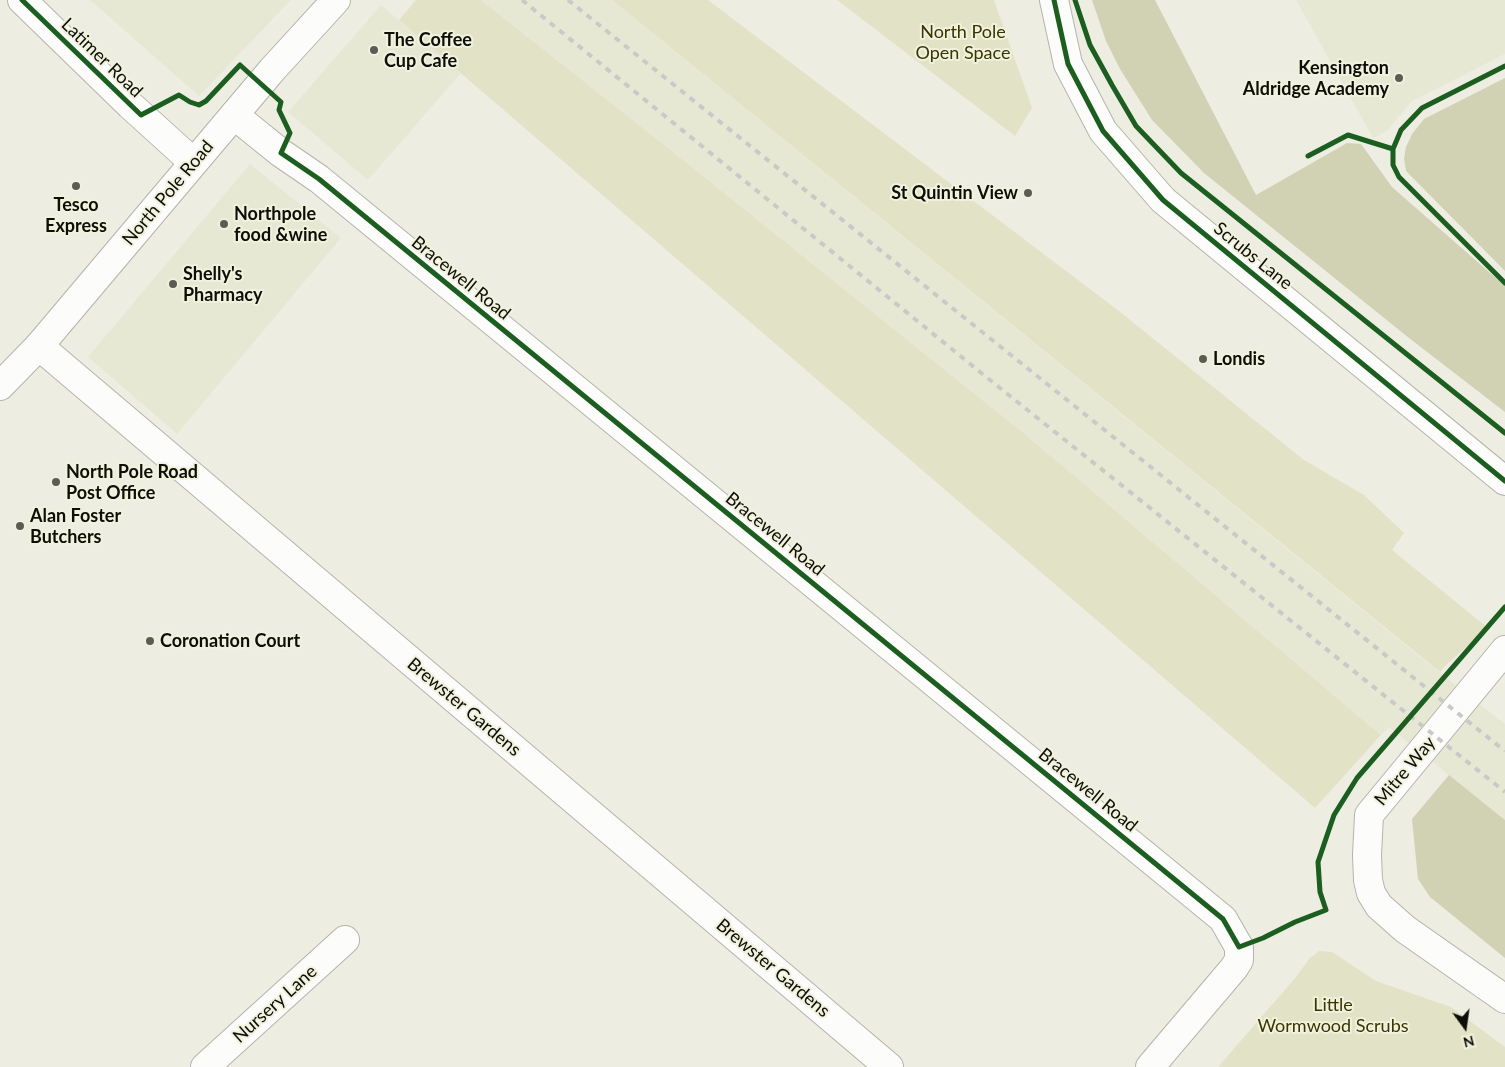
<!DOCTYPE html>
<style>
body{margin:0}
#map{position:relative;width:1505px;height:1067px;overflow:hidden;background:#edede2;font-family:Lato,sans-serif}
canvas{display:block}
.north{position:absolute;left:1440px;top:1002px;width:50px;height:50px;-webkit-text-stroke:4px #f1f2dd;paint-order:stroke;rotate:166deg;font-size:14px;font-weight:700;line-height:20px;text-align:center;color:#0d0e07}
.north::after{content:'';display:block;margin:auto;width:18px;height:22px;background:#0d0e07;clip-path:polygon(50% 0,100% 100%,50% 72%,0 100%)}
</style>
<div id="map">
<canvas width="1505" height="1067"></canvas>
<div class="north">N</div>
</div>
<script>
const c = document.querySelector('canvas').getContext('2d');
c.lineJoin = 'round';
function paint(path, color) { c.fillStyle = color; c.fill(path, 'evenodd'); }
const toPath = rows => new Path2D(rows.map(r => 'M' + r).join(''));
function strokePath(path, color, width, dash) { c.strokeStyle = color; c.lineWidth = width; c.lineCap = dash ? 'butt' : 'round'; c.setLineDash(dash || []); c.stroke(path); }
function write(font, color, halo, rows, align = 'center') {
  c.font = font + ' Lato,sans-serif'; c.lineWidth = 4; c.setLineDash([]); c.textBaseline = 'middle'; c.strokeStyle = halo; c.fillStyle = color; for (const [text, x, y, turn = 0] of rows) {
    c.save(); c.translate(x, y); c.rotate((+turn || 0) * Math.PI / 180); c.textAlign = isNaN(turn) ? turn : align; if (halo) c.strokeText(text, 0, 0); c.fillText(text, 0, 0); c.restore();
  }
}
const built = toPath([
 [90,0,291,0,199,96],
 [481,0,612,0,1430,665,1505,724,1505,820,1389,727,1381,735,1026,435,667,147],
 [1296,0,1505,0,1505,54,1412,101,1387,131,1373,138],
 [381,5,461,73,368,180,288,112],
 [250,164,341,238,177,434,88,357]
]);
const green = toPath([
 [416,0,481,0,667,147,1026,435,1381,735,1315,808,399,20],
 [612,0,708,0,1119,311,1304,460,1364,495,1404,533,1392,550,1488,628,1447,664,1440,672],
 [837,0,994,0,1032,108,1015,136],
 [1319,951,1332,952,1376,981,1451,1007,1505,1047,1505,1067,1218,1067,1296,977,1309,959]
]);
const forest = toPath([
 [1092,0,1155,0,1256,195,1347,143,1361,144,1392,187,1505,286,1505,412,1409,338,1204,173,1152,120,1120,69,1106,41],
 [1505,78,1505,271,1406,171,1404,159,1406,147,1412,134,1424,119],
 [1449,775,1505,820,1505,958,1430,897,1418,879,1412,819]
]);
const minor = toPath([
 [22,0,130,105,193,162],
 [234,115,281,153,319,179,1223,919,1239,947,1239,960,1234,968,1150,1067],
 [39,346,889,1067],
 [1505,650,1369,815,1367,855,1368,880,1371,893,1379,906,1405,929,1505,999],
 [205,1067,345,940]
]);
const major = toPath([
 [1054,0,1068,64,1103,131,1163,200,1505,481],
 [0,386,39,346,272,70,336,0]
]);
const rail = toPath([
 [522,0,985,376,1505,792],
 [568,0,1505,751]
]);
const cycleway = toPath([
 [22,0,141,115,179,95,190,102,199,105,206,101,240,65,281,102,279,110,290,133,281,153,319,179,1223,919,1239,947,1263,938,1295,922,1326,910,1320,892,1318,862,1334,815,1357,778,1505,607],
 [1054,0,1068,64,1103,131,1163,200,1505,481],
 [1075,0,1090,45,1112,85,1136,126,1181,173,1505,433],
 [1505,66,1422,108,1401,130,1393,149,1393,165,1399,177,1505,283],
 [1308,156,1348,135,1393,149]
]);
const markers = [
 [374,50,5,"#5b5c54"],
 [1399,78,5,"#5b5c54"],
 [76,186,5,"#5b5c54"],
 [1028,193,5,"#5b5c54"],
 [224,224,5,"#5b5c54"],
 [173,284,5,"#5b5c54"],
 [1203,359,5,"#5b5c54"],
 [56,482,5,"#5b5c54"],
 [20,526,5,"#5b5c54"],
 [150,641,5,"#5b5c54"]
];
const parkNames = [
 ["North Pole",963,32],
 ["Open Space",963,53],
 ["Little",1333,1005],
 ["Wormwood Scrubs",1333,1026]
];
const poiNames = [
 ["The Coffee",384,40],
 ["Cup Cafe",384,61],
 ["Kensington",1389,68,"right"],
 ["Aldridge Academy",1389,89,"right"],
 ["St Quintin View",1018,193,"right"],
 ["Tesco",76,205,"center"],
 ["Express",76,226,"center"],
 ["Northpole",234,214],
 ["food &wine",234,235],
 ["Shelly's",183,274],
 ["Pharmacy",183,295],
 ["Londis",1213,359],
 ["North Pole Road",66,472],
 ["Post Office",66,493],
 ["Alan Foster",30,516],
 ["Butchers",30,537],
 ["Coronation Court",160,641]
];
const streetNames = [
 ["Latimer Road",102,58,44],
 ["North Pole Road",168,193,-50],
 ["Scrubs Lane",1253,256,39],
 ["Bracewell Road",461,278,39],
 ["Bracewell Road",775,534,39],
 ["Brewster Gardens",464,707,40],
 ["Mitre Way",1405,771,-50],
 ["Bracewell Road",1088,790,39],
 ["Brewster Gardens",773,968,40],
 ["Nursery Lane",275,1004,-42]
];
paint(built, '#e7e8d4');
paint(green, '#e2e3c6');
paint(forest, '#d1d2b4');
strokePath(minor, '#b4b4ac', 30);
strokePath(major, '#b4b4ac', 30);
strokePath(minor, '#fcfcfb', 28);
strokePath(major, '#fcfcfb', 28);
strokePath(rail, '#c9c9c7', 4, [6, 6]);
strokePath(cycleway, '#1b5e20', 5);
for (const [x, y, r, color] of markers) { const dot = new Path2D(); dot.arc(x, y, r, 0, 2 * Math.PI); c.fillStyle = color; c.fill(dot); strokePath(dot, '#f1f2dd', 2); }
write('18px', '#373600', '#f1f2dd', parkNames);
write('bold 18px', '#0d0e07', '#f1f2dd', poiNames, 'left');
write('18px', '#0d0e07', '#f1f2dd', streetNames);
</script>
